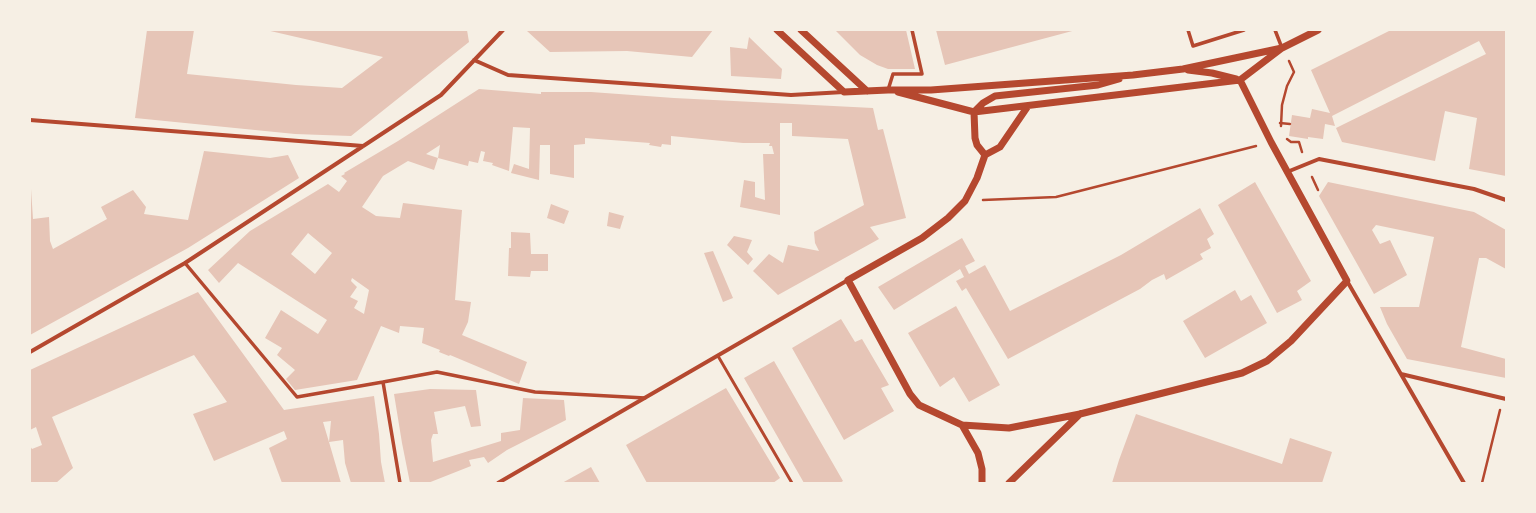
<!DOCTYPE html>
<style>
body{margin:0}
#map{position:relative;width:1536px;height:513px;overflow:hidden;background:#f6efe4;font-family:Jost,sans-serif}
canvas{display:block}
.frame{position:absolute;inset:0;border:31px solid #f6efe4;pointer-events:none}
</style>
<div id="map">
<canvas width="1536" height="513"></canvas>
<div class="frame"></div>
</div>
<script>
const c = document.querySelector('canvas').getContext('2d');
c.lineJoin = 'round';
function paint(path, color) { c.fillStyle = color; c.fill(path, 'evenodd'); }
const toPath = rows => new Path2D(rows.map(r => 'M' + r).join(''));
function strokePath(path, color, width, dash) { c.strokeStyle = color; c.lineWidth = width; c.lineCap = dash ? 'butt' : 'round'; c.setLineDash(dash || []); c.stroke(path); }
const building = toPath([
 [147,30,194,30,187,74,296,85,342,88,383,57,266,30,467,30,469,42,351,136,295,134,135,118],
 [528,30,713,30,692,57,627,51,550,52,527,31],
 [835,30,906,30,915,69,888,69,877,65,860,55],
 [936,30,1076,30,945,65],
 [1391,30,1506,30,1506,176,1469,169,1477,118,1445,111,1435,161,1342,142,1336,128,1486,54,1479,41,1332,116,1335,126,1325,124,1323,139,1308,137,1308,139,1289,136,1292,115,1310,118,1312,109,1330,113,1311,70],
 [749,37,782,69,781,79,731,76,730,47,747,49],
 [479,89,541,94,541,92,591,92,674,98,873,108,878,130,883,129,906,218,870,227,879,239,778,295,753,271,769,254,783,263,788,245,819,251,815,243,814,232,864,205,848,139,792,136,792,123,780,123,780,215,740,207,744,180,755,182,755,197,765,200,763,154,774,154,772,146,769,146,770,143,743,143,671,136,671,145,662,144,661,147,649,145,650,143,585,138,585,144,574,145,574,178,550,174,550,145,540,145,539,180,511,173,514,164,529,169,530,128,513,127,509,171,492,165,493,163,483,161,485,152,481,151,478,163,469,161,468,166,438,158,440,145,426,154,438,158,434,170,408,161,383,176,362,207,376,216,400,218,403,203,462,210,455,300,471,302,468,322,462,335,527,362,519,384,450,355,449,356,439,352,440,350,422,343,424,328,400,326,399,333,381,326,357,380,295,390,286,379,295,370,277,355,282,348,265,338,281,310,318,334,327,320,238,263,219,283,208,270,250,231,328,184,339,192,347,181,341,176,345,174,344,173,398,141],
 [308,233,332,253,315,274,291,254],
 [352,278,369,290,364,314,354,308,358,301,350,297,357,287,351,281],
 [204,151,270,158,288,155,299,178,188,248,30,335,30,189,31,189,33,219,49,217,50,241,53,249,107,219,101,207,133,190,146,207,144,214,188,220],
 [1255,182,1311,281,1297,291,1302,300,1277,313,1218,205],
 [1328,182,1474,212,1506,230,1506,269,1486,258,1479,258,1461,347,1506,359,1506,378,1407,359,1387,324,1380,307,1419,307,1434,237,1376,225,1372,230,1380,244,1390,240,1407,275,1374,294,1319,196],
 [551,204,569,211,564,224,547,218],
 [1200,208,1214,234,1207,239,1211,248,1200,254,1203,259,1166,280,1164,274,1152,280,1140,289,1008,359,966,288,962,291,956,281,964,277,960,269,894,310,878,287,962,238,975,261,965,266,969,274,985,265,1010,311,1121,255],
 [609,212,624,216,620,229,607,226],
 [511,232,530,233,531,254,548,254,548,271,531,271,530,277,508,276,509,248,511,248],
 [734,236,752,240,747,252,753,259,748,265,727,245],
 [713,251,733,298,723,302,704,253],
 [1235,290,1241,301,1251,295,1267,323,1205,358,1183,321],
 [198,292,284,410,374,396,379,434,381,462,385,483,351,483,345,463,343,440,329,442,341,483,282,483,269,448,287,439,284,431,214,461,193,414,227,402,194,355,52,417,73,468,56,483,30,483,30,446,32,449,42,445,36,427,30,430,30,370],
 [331,421,329,442,323,422],
 [956,306,1000,385,969,402,954,377,940,387,908,333],
 [841,319,855,342,862,339,889,385,881,388,894,411,844,440,792,348],
 [774,361,843,481,840,483,804,483,744,378],
 [726,388,780,478,773,483,647,483,626,445],
 [430,389,476,390,481,426,471,427,465,406,434,412,438,434,433,434,431,440,433,462,501,441,501,433,520,430,523,398,564,400,566,420,507,450,488,463,484,457,469,460,471,466,428,483,410,483,402,443,394,394],
 [1136,414,1282,464,1290,438,1332,452,1322,483,1112,483,1119,460],
 [591,467,600,483,562,483]
]);
const path = toPath([
 [1280,123,1290,124],
 [1281,126,1282,105,1287,86,1294,72,1289,61],
 [1287,139,1291,142,1299,142,1302,152],
 [1312,177,1318,190],
 [983,200,1056,197,1256,146],
 [1482,483,1500,410]
]);
const service = toPath([
 [718,356,792,483]
]);
const pedestrian = toPath([
 [1188,30,1193,46,1244,30],
 [1275,30,1282,48],
 [888,90,893,74,922,74,912,30],
 [185,263,297,397,383,382],
 [400,483,383,382,437,372,535,392,645,398]
]);
const minor = toPath([
 [474,60,508,75,791,95,844,92],
 [30,120,363,146],
 [1287,172,1319,159,1474,189,1506,200],
 [1347,281,1464,483],
 [30,352,185,263,441,95,503,30],
 [1401,374,1506,399],
 [498,483,848,280]
]);
const tertiary = toPath([
 [777,30,844,92,888,90,931,90,1133,75,1183,69,1282,48],
 [801,30,867,91],
 [1188,70,1212,73,1236,79],
 [898,92,974,112,1240,80,1282,48,1318,30],
 [1028,106,1000,147,985,155,977,178,965,201,948,218,922,238,848,280,910,394,919,405,962,425,1009,428,1080,414,1242,373,1267,361,1291,341,1347,281,1271,142,1240,80],
 [985,155,977,145,975,138,974,112,983,103,995,96,1098,85,1119,79],
 [962,425,978,453,982,469,982,483],
 [1009,483,1080,414]
]);
paint(building, '#e6c5b7');
strokePath(path, '#b5482f', 2.5);
strokePath(service, '#b5482f', 3);
strokePath(pedestrian, '#b5482f', 3.5);
strokePath(minor, '#b5482f', 4);
strokePath(tertiary, '#b5482f', 7);
</script>
